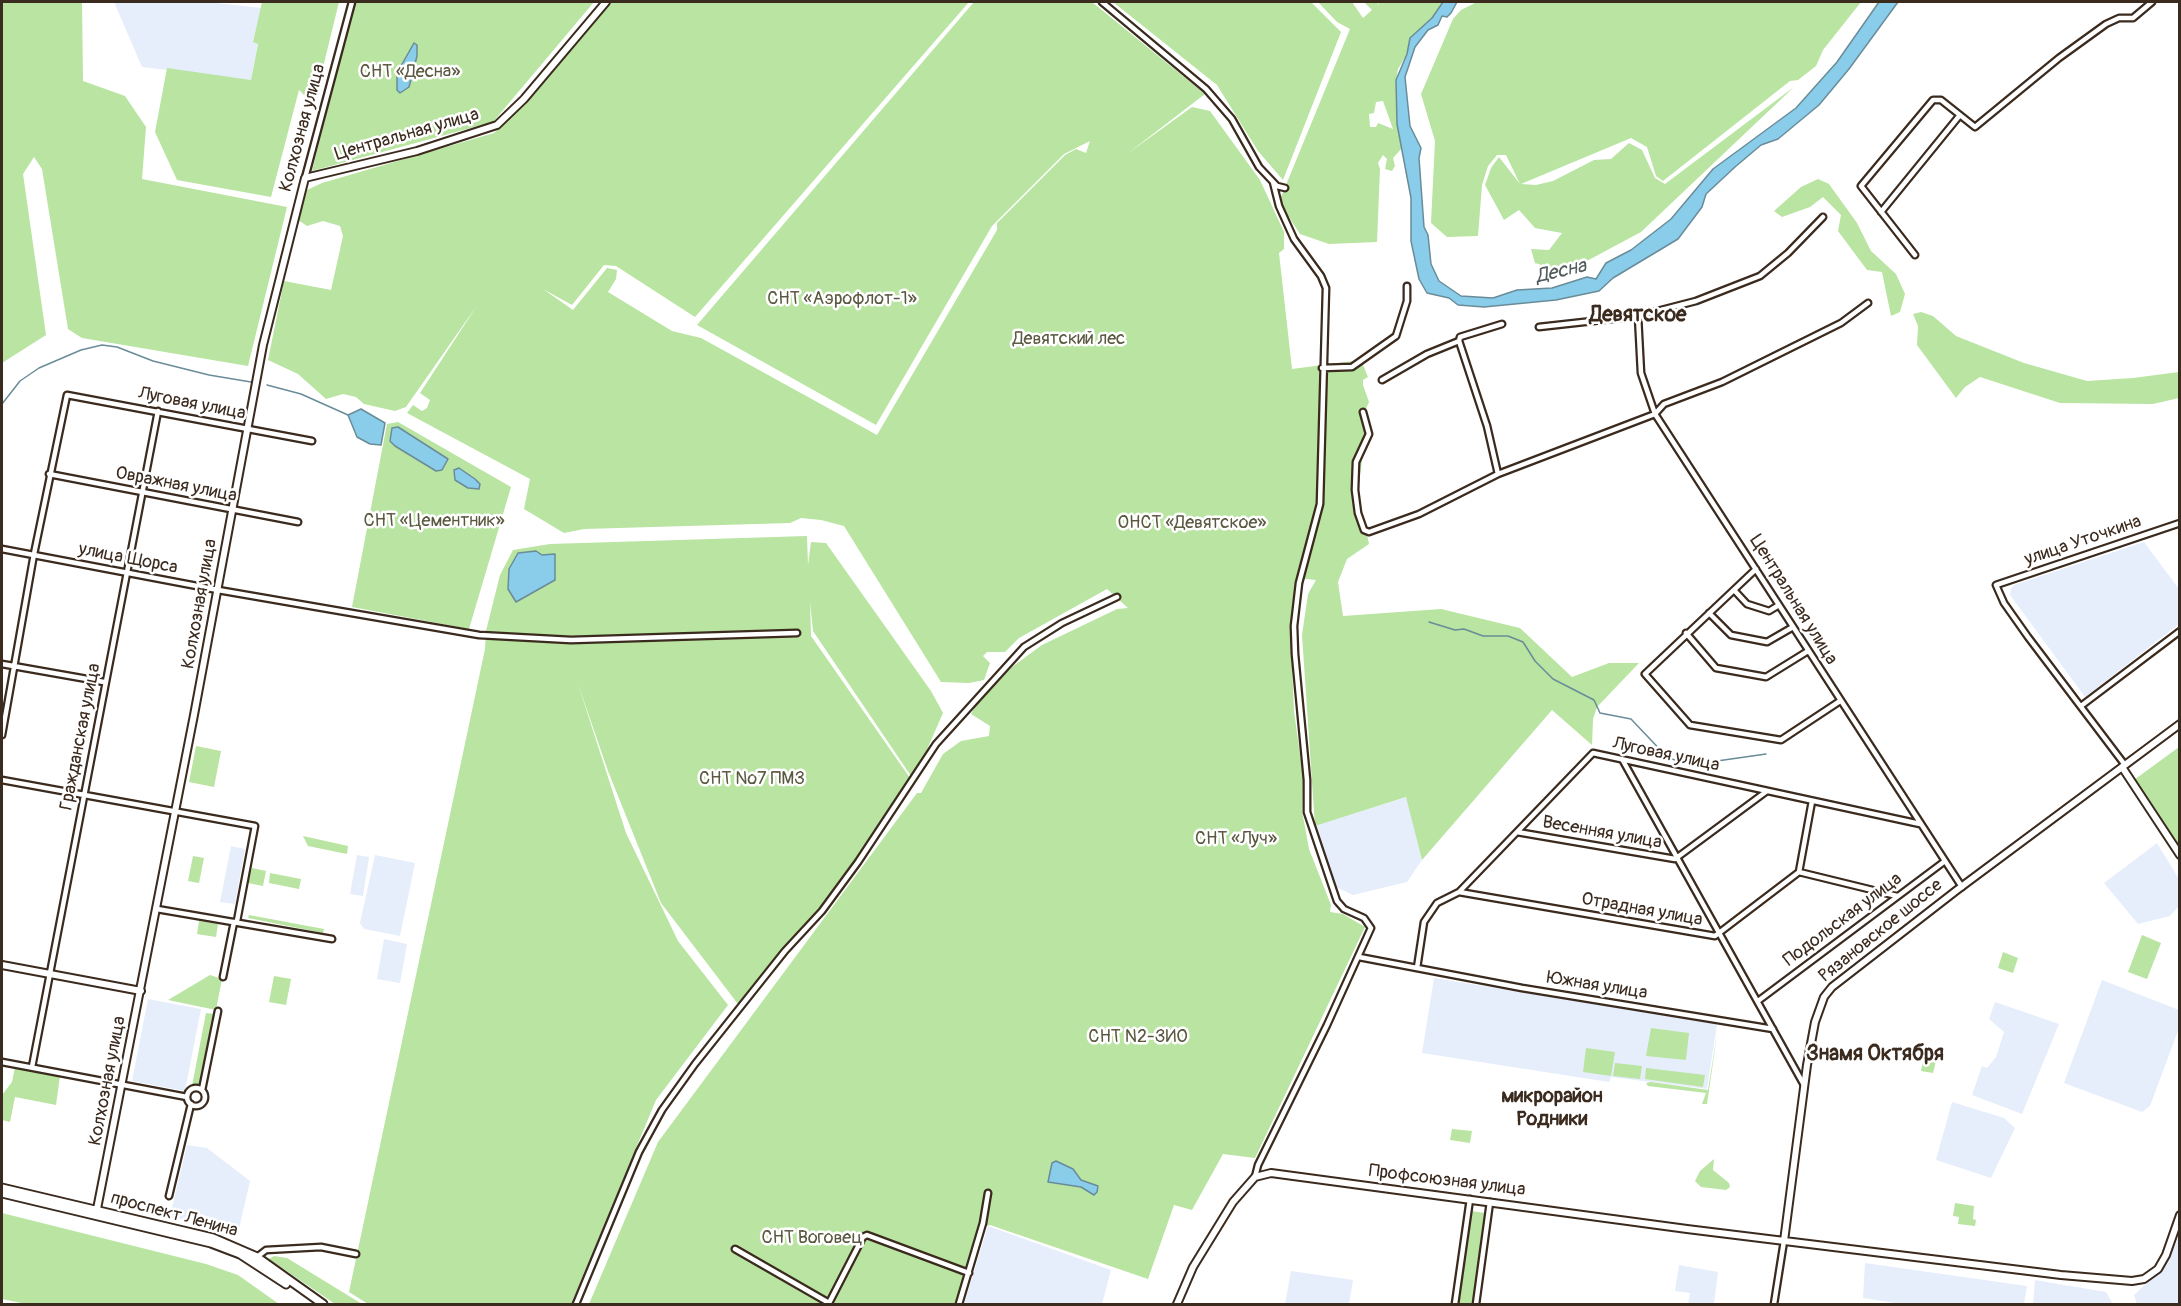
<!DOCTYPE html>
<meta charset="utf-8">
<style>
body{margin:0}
#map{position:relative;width:2181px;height:1306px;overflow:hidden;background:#fff;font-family:Pangolin,sans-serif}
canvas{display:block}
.frame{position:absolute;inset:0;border:3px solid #3b2a1e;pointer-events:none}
</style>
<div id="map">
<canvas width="2181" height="1306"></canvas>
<div class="frame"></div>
</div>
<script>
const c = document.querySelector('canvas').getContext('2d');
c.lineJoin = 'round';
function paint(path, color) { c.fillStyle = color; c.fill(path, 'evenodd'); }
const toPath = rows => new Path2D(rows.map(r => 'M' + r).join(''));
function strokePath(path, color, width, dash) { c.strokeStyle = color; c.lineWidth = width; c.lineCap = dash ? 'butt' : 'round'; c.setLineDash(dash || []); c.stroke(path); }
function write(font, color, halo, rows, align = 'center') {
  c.font = font + ' Pangolin,sans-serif'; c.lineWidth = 5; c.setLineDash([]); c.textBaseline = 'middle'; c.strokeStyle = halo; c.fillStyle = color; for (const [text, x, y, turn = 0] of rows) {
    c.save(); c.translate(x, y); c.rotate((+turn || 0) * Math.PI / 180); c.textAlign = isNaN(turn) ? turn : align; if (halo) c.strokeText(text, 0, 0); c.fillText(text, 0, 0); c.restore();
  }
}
const built = toPath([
 [114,2,207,2,261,8,253,41,258,43,251,80,142,67],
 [2144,542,2179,589,2179,624,2085,697,2010,595,2011,589,2014,585],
 [1407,797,1422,860,1407,882,1353,895,1336,887,1315,826],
 [2157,843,2179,879,2179,906,2170,916,2138,924,2104,883],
 [231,846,245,849,235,904,220,902],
 [357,855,369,857,363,896,350,894],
 [375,855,415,863,400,936,364,929,360,923],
 [384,939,407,944,400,983,377,979],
 [1434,978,1717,1024,1707,1089,1611,1077,1609,1082,1422,1053],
 [2102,980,2179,1010,2179,1028,2150,1106,2142,1112,2064,1083],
 [148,999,201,1009,185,1091,132,1081],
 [1995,1002,2059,1024,2022,1114,1972,1095,1982,1066,1987,1068,1996,1057,2004,1032,1989,1019],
 [1952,1102,2004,1118,2015,1128,1991,1178,1936,1160],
 [187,1145,207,1148,250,1181,238,1233,170,1216],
 [988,1226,1111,1270,1102,1304,964,1304],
 [2179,1237,2179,1304,2137,1304,2134,1295,2165,1266],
 [1865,1263,2027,1286,2024,1304,1901,1304,1863,1298],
 [1679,1265,1718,1272,1714,1304,1688,1304,1690,1293,1675,1291],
 [1291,1271,1353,1280,1349,1304,1285,1304],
 [2035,1280,2106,1292,2113,1304,2033,1304]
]);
const green = toPath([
 [2,2,82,2,83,81,125,96,146,127,142,179,287,207,248,366,82,338,68,329,42,169,34,157,23,174,46,335,2,363],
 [262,2,339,2,315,100,307,98,299,90,271,197,177,180,155,132,167,68,251,80,258,44,253,42],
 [355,2,594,2,493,122,312,171],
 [611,2,969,2,695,317,616,266,604,265,572,305,543,289,573,310,607,268,617,270,616,279,608,292,672,331,701,338,877,435,997,230,997,223,1065,155,1076,149,1086,153,1090,141,1064,154,992,226,876,425,697,325,974,2,1092,2,1205,94,1127,154,1192,107,1210,111,1260,180,1284,232,1284,249,1279,253,1292,369,1361,360,1368,377,1363,380,1363,385,1369,402,1365,411,1372,438,1363,453,1358,491,1369,544,1347,559,1338,582,1343,616,1441,609,1520,628,1572,677,1609,663,1639,663,1597,707,1593,719,1592,745,1552,710,1422,860,1406,797,1315,826,1302,635,1308,594,1316,580,1297,578,1291,642,1294,711,1303,777,1302,811,1309,849,1331,905,1330,912,1343,914,1365,927,1255,1158,1223,1154,1192,1210,1174,1205,1148,1279,990,1225,981,1228,957,1304,589,1304,658,1142,917,793,921,793,943,754,961,741,989,736,990,726,971,714,978,702,1012,667,1042,645,1117,609,1128,608,1107,589,1019,638,1005,652,987,652,983,656,990,663,984,680,969,683,941,682,844,526,821,520,801,518,790,523,584,529,564,533,524,509,530,479,407,413,413,405,422,411,427,408,430,400,420,393,478,304,406,407,395,411,364,404,356,397,343,394,326,399,298,374,268,360,284,281,331,290,343,236,340,226,323,221,307,226,298,220,307,190,322,183,494,133,530,98],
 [1113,2,1311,2,1341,32,1283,180,1258,151,1217,85],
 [1318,2,1352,2,1363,18,1372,10,1364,2,1379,2,1377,6,1380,2,1443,2,1432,18,1410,38,1407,54,1398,69,1396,80,1402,148,1393,158,1395,166,1392,171,1385,169,1387,159,1383,155,1378,163,1380,169,1377,242,1329,244,1300,234,1279,202,1350,29,1337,22],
 [1383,101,1393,129,1378,123,1376,127,1370,127,1369,114,1374,113,1376,102],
 [1477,2,1861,2,1823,50,1816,66,1798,80,1790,81,1663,181,1656,176,1647,147,1631,138,1521,184,1536,185,1553,181,1594,160,1611,159,1629,143,1642,150,1655,178,1665,184,1794,87,1641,232,1583,263,1558,270,1535,263,1531,249,1549,250,1562,233,1535,228,1519,210,1504,220,1485,185,1491,168,1499,157,1520,184,1506,155,1497,155,1488,166,1482,185,1478,236,1447,237,1431,223,1435,141,1421,94,1453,19,1461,10],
 [1818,179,1829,184,1857,223,1871,251,1896,274,1905,294,1900,312,1891,316,1882,272,1867,270,1838,231,1841,215,1823,197,1810,207,1782,217,1774,211,1801,187],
 [1921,312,1933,316,1956,336,2024,363,2087,381,2133,378,2179,372,2179,398,2153,404,2060,403,1980,377,1965,387,1956,398,1917,345,1918,326,1913,314],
 [398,422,511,487,469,629,352,607,387,424],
 [807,536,808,565,811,542,826,543,931,691,943,713,925,754,911,776,813,631,810,602,811,636,910,778,833,895,741,1008,661,903,608,771,578,684,626,833,678,941,728,1005,656,1100,571,1304,368,1304,349,1292,485,649,486,631,500,575,513,550,550,544],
 [196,746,221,751,214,787,189,782],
 [2179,747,2179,851,2134,780],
 [303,836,348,846,347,854,308,846],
 [193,856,204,858,199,883,188,881],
 [252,868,266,871,263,886,248,883],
 [270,873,301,879,299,889,269,883],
 [249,915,324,929,323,933,248,918],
 [199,921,218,924,216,937,197,934],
 [2142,935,2161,943,2147,979,2128,972],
 [2003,952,2018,958,2013,973,1998,968],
 [210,975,222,979,216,1010,168,1000],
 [274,976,291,979,286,1005,269,1002],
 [206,1013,215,1014,201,1087,192,1086],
 [1651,1028,1689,1033,1686,1060,1646,1056],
 [1718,1028,1707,1104,1702,1104,1706,1093,1648,1086,1646,1083,1651,1082,1708,1090],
 [1586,1048,1615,1052,1611,1076,1583,1072],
 [1925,1051,1938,1053,1933,1073,1921,1071],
 [1615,1063,1642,1066,1640,1079,1613,1076],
 [15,1067,60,1076,56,1105,15,1097,10,1122,2,1120,2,1095,12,1082],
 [1646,1068,1705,1075,1703,1087,1645,1079],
 [1452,1129,1472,1131,1470,1143,1450,1140],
 [1714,1159,1713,1170,1729,1183,1730,1187,1726,1190,1701,1187,1695,1181,1700,1171],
 [1955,1203,1974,1206,1973,1219,1976,1220,1975,1226,1958,1224,1959,1217,1953,1216],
 [1471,1211,1485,1213,1473,1304,1458,1304],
 [2,1213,206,1264,238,1275,279,1304,26,1304,2,1299],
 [274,1256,287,1258,362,1304,335,1304,269,1259]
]);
const water = toPath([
 [1443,2,1457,2,1451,13,1447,17,1442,16,1438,25,1428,30,1415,47,1405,77,1410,126,1421,148,1419,158,1424,227,1428,235,1431,264,1439,281,1461,296,1493,298,1517,290,1552,288,1587,277,1596,279,1606,263,1631,250,1671,219,1713,169,1796,108,1837,62,1879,2,1898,2,1849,69,1819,105,1778,139,1761,145,1735,167,1706,194,1702,207,1678,239,1613,278,1599,291,1556,300,1484,307,1458,305,1449,298,1427,293,1419,279,1411,241,1411,198,1397,124,1396,80,1407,54,1410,38,1432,18,1443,2],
 [414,43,417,45,417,56,409,87,400,93,397,90,397,73,414,43],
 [361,409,385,423,381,445,370,444,357,437,348,415,361,409],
 [398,427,448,459,442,470,436,471,395,446,390,441,392,428,398,427],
 [459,468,475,479,480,484,479,489,468,488,455,480,454,470,459,468],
 [536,551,542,555,555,554,555,580,516,602,508,589,509,569,518,553,536,551],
 [1056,1161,1073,1169,1081,1180,1098,1186,1097,1192,1094,1195,1081,1187,1048,1182,1052,1163,1056,1161]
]);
const stream = toPath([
 [267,385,301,394,348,415],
 [2,404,20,381,39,368,81,350,102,345,117,347,153,361,209,375,251,382],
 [1429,622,1455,630,1464,629,1483,636,1508,636,1523,642,1535,661,1553,679,1594,700,1600,713,1631,719,1668,758,1679,761,1717,761,1766,754]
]);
const street = toPath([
 [1102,2,1206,89,1232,119,1259,167,1277,186,1285,188],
 [305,178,352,2],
 [1881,212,1960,115],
 [1915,255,1861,186,1933,100,1941,100,1975,127,2059,58,2106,24,2119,18,2133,18,2152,2],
 [1638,316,1641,373,1655,414,1962,887],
 [1539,327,1638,316,1696,301,1760,276,1788,253,1823,217],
 [1459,341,1460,337,1502,324],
 [1322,368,1352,367,1396,336,1407,301,1407,286],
 [1382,380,1427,354,1459,341,1487,426,1498,474,1655,414,1664,404,1722,382,1841,323,1868,303],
 [1363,412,1369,434,1356,462,1355,490,1358,513,1364,530,1369,532,1419,514,1498,474],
 [49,474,298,522],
 [2,549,218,590,479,635,571,640,797,633],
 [1756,569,1645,674,1690,725,1781,740,1840,701],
 [1734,590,1747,604,1769,611,1779,605],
 [1709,613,1731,635,1767,642,1793,627],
 [1686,633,1716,668,1766,677,1808,651],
 [2,664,104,682],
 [2081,706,2180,631],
 [2,735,34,554,67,395,312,441],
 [1622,759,1804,1085],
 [2125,765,2028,637,2004,603,1996,585,2180,523],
 [2,780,255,826,237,921],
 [1517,832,1675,859,1767,791],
 [1799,872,1897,896],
 [1459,892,1715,936,1799,872,1812,801],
 [157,909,332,939],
 [1359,957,1522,988,1773,1029],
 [1417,968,1424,922,1437,903,1459,892,1593,753,1920,824],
 [223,977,234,922],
 [1758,1001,1945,861],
 [2,1062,187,1097],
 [32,1067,158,411],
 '187 1097a9 9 0 1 1 18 0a9 9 0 1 1-18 0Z',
 [202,1090,218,1011],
 [1255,1177,1258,1165,1327,1025,1371,928,1364,918,1344,909,1337,901,1307,812,1307,780,1295,654,1294,626,1299,583,1320,504,1326,288,1321,276,1294,239,1279,206,1273,182],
 [169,1196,191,1104],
 [735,1249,829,1303],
 [257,1257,266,1250,321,1247,356,1254],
 [829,1303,863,1237,867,1235,969,1273],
 [576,1304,639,1152,662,1110,695,1064,785,951,822,911,858,862,936,744,1024,647,1062,623,1117,597],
 [959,1304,983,1223,988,1193],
 [1455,1304,1470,1199],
 [1476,1304,1490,1202],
 [1774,1304,1784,1241]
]);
const secondary = toPath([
 [2122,767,2180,855],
 [2,965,141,991],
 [96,1214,194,715,263,345,305,178,417,151,497,125,524,99,606,2],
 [1784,1241,1807,1065,1815,1022,1824,997,1832,987,1957,890,2180,724],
 [1177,1304,1193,1267,1233,1202,1255,1177,1271,1173,1687,1229,2061,1275,2132,1281,2144,1279,2158,1269,2166,1255,2180,1215]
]);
const primary = toPath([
 [2,1188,213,1238,257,1257,323,1304],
 [2,1193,211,1243,240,1254,286,1284]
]);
const parkNames = [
 ["СНТ «Десна»",410,72],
 ["СНТ «Аэрофлот-1»",842,299],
 ["Девятский лес",1069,339],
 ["СНТ «Цементник»",434,521],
 ["ОНСТ «Девятское»",1192,523],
 ["СНТ №7 ПМЗ",752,779],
 ["СНТ «Луч»",1236,839],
 ["СНТ N2-ЗИО",1138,1037],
 ["СНТ Воговец",812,1238]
];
const streetNames = [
 ["Колхозная улица",303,128,-75],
 ["Центральная улица",407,135,-16],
 ["Луговая улица",192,404,11],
 ["Овражная улица",176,485,11],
 ["улица Уточкина",2083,541,-19],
 ["улица Щорса",128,559,11],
 ["Центральная улица",1793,600,58],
 ["Колхозная улица",200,604,-80],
 ["Гражданская улица",81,737,-79],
 ["Луговая улица",1666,755,12],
 ["Весенняя улица",1602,833,10],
 ["Отрадная улица",1642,910,10],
 ["Подольская улица",1843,920,-37],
 ["Рязановское шоссе",1881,931,-39],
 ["Южная улица",1597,986,9],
 ["Колхозная улица",108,1081,-79],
 ["Профсоюзная улица",1447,1181,7],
 ["проспект Ленина",174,1215,15]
];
const waterNames = [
 ["Десна",1561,272,-13]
];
const neighbourhoodNames = [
 ["микрорайон",1552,1097],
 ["Родники",1552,1120]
];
const quarterNames = [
 ["Девятское",1638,316],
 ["Знамя Октября",1875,1055]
];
paint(built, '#e6eefc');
paint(green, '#b9e4a1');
paint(water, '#89cdea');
strokePath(water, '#6a8c98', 1.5);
strokePath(stream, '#6a8c98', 1.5);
strokePath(street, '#3b2a1e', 9);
strokePath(secondary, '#3b2a1e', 10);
strokePath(primary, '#3b2a1e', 11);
strokePath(street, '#fff', 4.5);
strokePath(secondary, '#fff', 6);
strokePath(primary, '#fff', 7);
write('18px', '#5a583f', '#fff', parkNames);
write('18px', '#3b2a1e', '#fff', streetNames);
write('italic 20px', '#525b5b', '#fff', waterNames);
write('bold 20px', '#3b2a1e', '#fff', neighbourhoodNames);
write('bold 21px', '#3b2a1e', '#fff', quarterNames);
</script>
